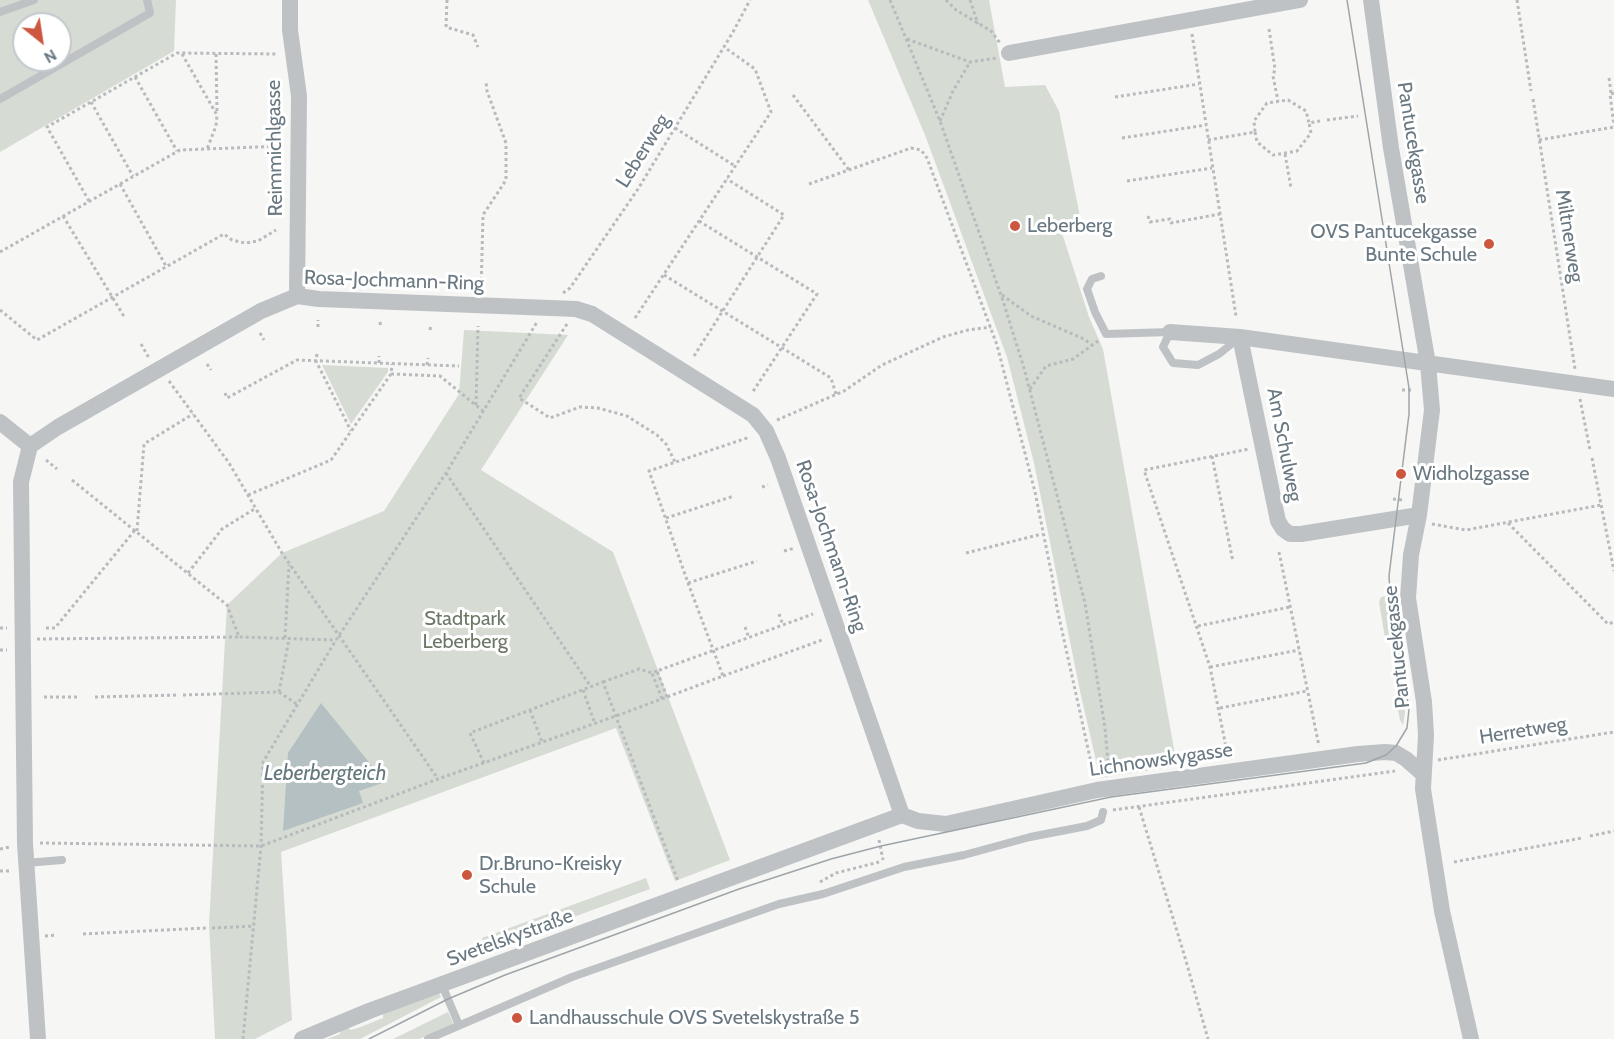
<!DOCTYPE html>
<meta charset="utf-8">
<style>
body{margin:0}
#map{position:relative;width:1614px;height:1039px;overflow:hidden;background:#f6f6f4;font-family:Cabin,sans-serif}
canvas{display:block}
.north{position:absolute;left:12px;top:12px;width:60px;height:60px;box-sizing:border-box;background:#fff;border:2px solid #c3c9cd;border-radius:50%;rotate:150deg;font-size:16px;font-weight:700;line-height:24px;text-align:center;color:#697881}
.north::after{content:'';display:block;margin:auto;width:21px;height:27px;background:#cc573e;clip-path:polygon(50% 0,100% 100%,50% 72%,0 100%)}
</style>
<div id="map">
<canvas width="1614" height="1039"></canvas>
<div class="north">N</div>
</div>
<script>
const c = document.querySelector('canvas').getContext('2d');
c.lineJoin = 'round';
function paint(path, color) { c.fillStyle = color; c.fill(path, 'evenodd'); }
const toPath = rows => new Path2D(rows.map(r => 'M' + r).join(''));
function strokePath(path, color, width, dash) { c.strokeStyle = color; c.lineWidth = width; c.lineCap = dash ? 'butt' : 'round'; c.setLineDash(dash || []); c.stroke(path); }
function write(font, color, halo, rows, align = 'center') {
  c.font = font + ' Cabin,sans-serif'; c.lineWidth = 6; c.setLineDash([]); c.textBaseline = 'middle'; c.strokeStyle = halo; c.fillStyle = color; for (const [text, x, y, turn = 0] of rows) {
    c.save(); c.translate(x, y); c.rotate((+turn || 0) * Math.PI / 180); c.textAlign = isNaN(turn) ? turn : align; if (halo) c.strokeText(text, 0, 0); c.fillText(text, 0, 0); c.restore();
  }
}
const green = toPath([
 [0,0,176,0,174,51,0,152],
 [24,24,60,24,60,60,24,60],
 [868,0,989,0,1005,87,1045,85,1059,111,1082,227,1062,233,1089,317,1103,349,1177,766,1100,778,1080,691,1034,463,1007,357,925,135],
 [464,330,568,335,481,470,613,552,730,860,675,881,616,728,281,852,292,1020,255,1039,215,1039,209,924,227,605,282,553,384,511,459,394],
 [322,365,388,368,388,372,351,424],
 [1386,596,1393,641,1390,641,1385,638,1379,602,1381,597],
 [1402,688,1405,713,1403,725,1400,720,1395,694,1395,692],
 [646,878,650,889,486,949,482,938],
 [439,993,441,997,360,1039,327,1039,340,1034,340,1030,348,1027,350,1030,358,1028,383,1018,383,1013],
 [448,1012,454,1024,419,1039,393,1039]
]);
const water = toPath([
 [321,703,385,782,359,791,363,803,283,831,288,753]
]);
const path = toPath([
 [447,0,446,27,473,35,478,47],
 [890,0,940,121,1003,301,1024,368,1085,603,1105,728,1109,774],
 [946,0,956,10,991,31,1000,43],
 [970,0,978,24],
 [1517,0,1531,91],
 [1269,29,1275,69,1273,76,1278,101],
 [1192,34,1236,316],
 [907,39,970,62,997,58],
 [182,54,217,115,216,126,207,149],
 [216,54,217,113],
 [135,77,177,151],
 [1609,78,1611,93],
 [1614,93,1610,94,1614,126],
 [793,95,849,170],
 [1115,97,1199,84],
 [1533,99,1575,369],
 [91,102,133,176],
 [1327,120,1358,116],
 [940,121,953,91,970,62],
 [675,128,735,166],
 [1255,132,1257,142,1273,155,1297,151,1311,133,1309,123],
 [1122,138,1206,125],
 [1208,140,1255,132,1254,121,1267,103,1288,100,1306,111,1309,123,1320,121],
 [1539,140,1614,127],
 [1285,154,1291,188],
 [1127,181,1212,168],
 [120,184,166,266],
 [809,184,911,148,921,150,927,158,997,345,1035,492,1052,576,1057,608,1094,776],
 [89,201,47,127,177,53,277,54],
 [63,216,125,318],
 [1148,216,1150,222,1170,219,1171,223,1220,214],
 [699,221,817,294,752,393],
 [0,252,180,150,284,146],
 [664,275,831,378,836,394],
 [481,292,483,215,506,180,506,143,487,91,486,81],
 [563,293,570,288,638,189,733,32,750,0],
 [1002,295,1031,316,1084,339,1092,345],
 [0,310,37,340,224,234,232,240,245,243,258,241,276,230],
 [635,318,771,112,755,69,724,47],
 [380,322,381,328],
 [567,324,519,398,550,418,580,407,598,408,627,416,657,435,666,444,675,462],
 [318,327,318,320],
 [430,330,431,325],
 [260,333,264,340],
 [141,344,149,358],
 [317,354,316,361,351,431],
 [694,356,784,215,727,179],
 [379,363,379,356],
 [207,364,211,370],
 [427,365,428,358],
 [391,374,440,376,483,411],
 [169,381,229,463,282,553,438,779],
 [1030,389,1046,366,1073,359,1098,341],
 [1402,390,1414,390],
 [225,393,227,398,297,360,459,366],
 [1580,399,1590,450],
 [476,405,478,326],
 [777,420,844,391,882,365,943,337,968,330,991,327],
 [1212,456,1233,562],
 [1592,458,1614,571],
 [46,460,57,469],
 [446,473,591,687],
 [72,480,227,605,239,637,336,640],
 [762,487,768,485],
 [248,495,331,460,391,374,392,364],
 [1393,499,1403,500],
 [666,518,734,496],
 [1508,523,1608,624,1614,622],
 [1432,524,1466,530,1601,505],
 [137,531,144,444,193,414],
 [784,551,795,548],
 [1279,552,1319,746],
 [966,553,1042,534],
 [188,573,222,529,256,508],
 [688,583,757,561],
 [779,614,783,625],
 [1198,626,1290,607],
 [745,627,749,638],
 [0,628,7,628],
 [46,628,55,628,135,530],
 [285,638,289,565],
 [37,639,239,637],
 [0,650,7,650],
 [1210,667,1299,650],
 [657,671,652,673,662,699],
 [723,676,822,640],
 [603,682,639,669,652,673],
 [583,690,595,724],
 [279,692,298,705],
 [183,695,279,692,289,639],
 [44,697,80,697],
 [95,697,179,695],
 [667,697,657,671,813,614],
 [1220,708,1307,691],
 [530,710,542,742],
 [1228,757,1210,667,1144,470,1249,449],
 [1438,760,1614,732],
 [484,763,470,733,603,682,678,881],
 [1139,807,1184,954,1208,1039],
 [1113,810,1395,771],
 [1590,836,1614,831],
 [879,840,883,860],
 [40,843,261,846,438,779,616,716,723,676,688,583,649,471,750,437],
 [0,849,10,847],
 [1454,862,1582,838],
 [0,871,9,871],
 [820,882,836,873,879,862],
 [212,928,254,926],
 [83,934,206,928],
 [45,936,57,935],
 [243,1039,261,846,263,762,336,640,446,473,537,322]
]);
const service = toPath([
 [0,12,34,0],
 [0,99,150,13,147,0],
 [1101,276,1092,279,1087,289,1095,312,1106,334,1170,332,1163,347,1173,363,1198,365,1219,354,1239,338],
 [26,863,62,860],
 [442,985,459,1025],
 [428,1039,572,977,779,904,823,894,904,867,964,855,1030,837,1087,826,1101,820,1103,812]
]);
const minor = toPath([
 [290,0,290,30,299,96,297,296],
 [1371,0,1391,148,1428,364,1432,410,1419,515,1411,555,1408,598,1424,702,1426,735,1423,789,1442,911,1471,1039],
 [1009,53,1300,0],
 [1170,332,1240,337,1614,389],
 [1240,337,1278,521,1283,529,1290,534,1301,534,1419,515],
 [0,422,30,446],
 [902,815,918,821,946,824,1097,790,1358,754,1385,752,1396,753,1406,759,1423,774],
 [38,1039,25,843,21,482,30,446,58,427,261,311,297,296,319,299,576,309,592,314,753,415,766,431,778,458,902,815],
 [302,1039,369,1011,902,815]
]);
const tram = toPath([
 [369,1039,448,999,505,975,739,889,831,859,881,846,1111,797,1366,763,1386,755,1396,746,1407,728,1409,709,1391,606,1389,576,1409,414,1409,388,1347,0]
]);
const markers = [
 [1015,226,6,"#cc573e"],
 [1489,244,6,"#cc573e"],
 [1401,474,6,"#cc573e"],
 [467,875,6,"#cc573e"],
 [517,1018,6,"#cc573e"]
];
const streetNames = [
 ["Pantucekgasse",1413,143,81],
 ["Reimmichlgasse",275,148,-91],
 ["Leberweg",643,151,-58],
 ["Miltnerweg",1569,236,81],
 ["Rosa-Jochmann-Ring",394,281,2],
 ["Am Schulweg",1284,445,79],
 ["Rosa-Jochmann-Ring",831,546,71],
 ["Pantucekgasse",1397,647,-96],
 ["Herretweg",1523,731,-9],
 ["Lichnowskygasse",1161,760,-8],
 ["Svetelskystraße",510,938,-20]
];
const poiNames = [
 ["Leberberg",1027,226],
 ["OVS Pantucekgasse",1477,232,"right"],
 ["Bunte Schule",1477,255,"right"],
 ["Widholzgasse",1413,474],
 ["Dr.Bruno-Kreisky",479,864],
 ["Schule",479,887],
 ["Landhausschule OVS Svetelskystraße 5",529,1018]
];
const parkNames = [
 ["Stadtpark",465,619],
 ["Leberberg",465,642]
];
const waterNames = [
 ["Leberbergteich",325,774]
];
paint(green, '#d6dbd4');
paint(water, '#b5c0c3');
strokePath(path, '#b8bbbd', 3, [3, 3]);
strokePath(service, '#bec2c5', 8);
strokePath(minor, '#bec2c5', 16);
strokePath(tram, '#9ea5a9', 1.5);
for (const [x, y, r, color] of markers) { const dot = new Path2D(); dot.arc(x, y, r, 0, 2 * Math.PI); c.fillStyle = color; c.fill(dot); strokePath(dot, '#fff', 2); }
write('20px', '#697881', '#fff', streetNames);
write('20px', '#697881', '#fff', poiNames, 'left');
write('20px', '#6c7967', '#fff', parkNames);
write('italic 21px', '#65787d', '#fff', waterNames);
</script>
